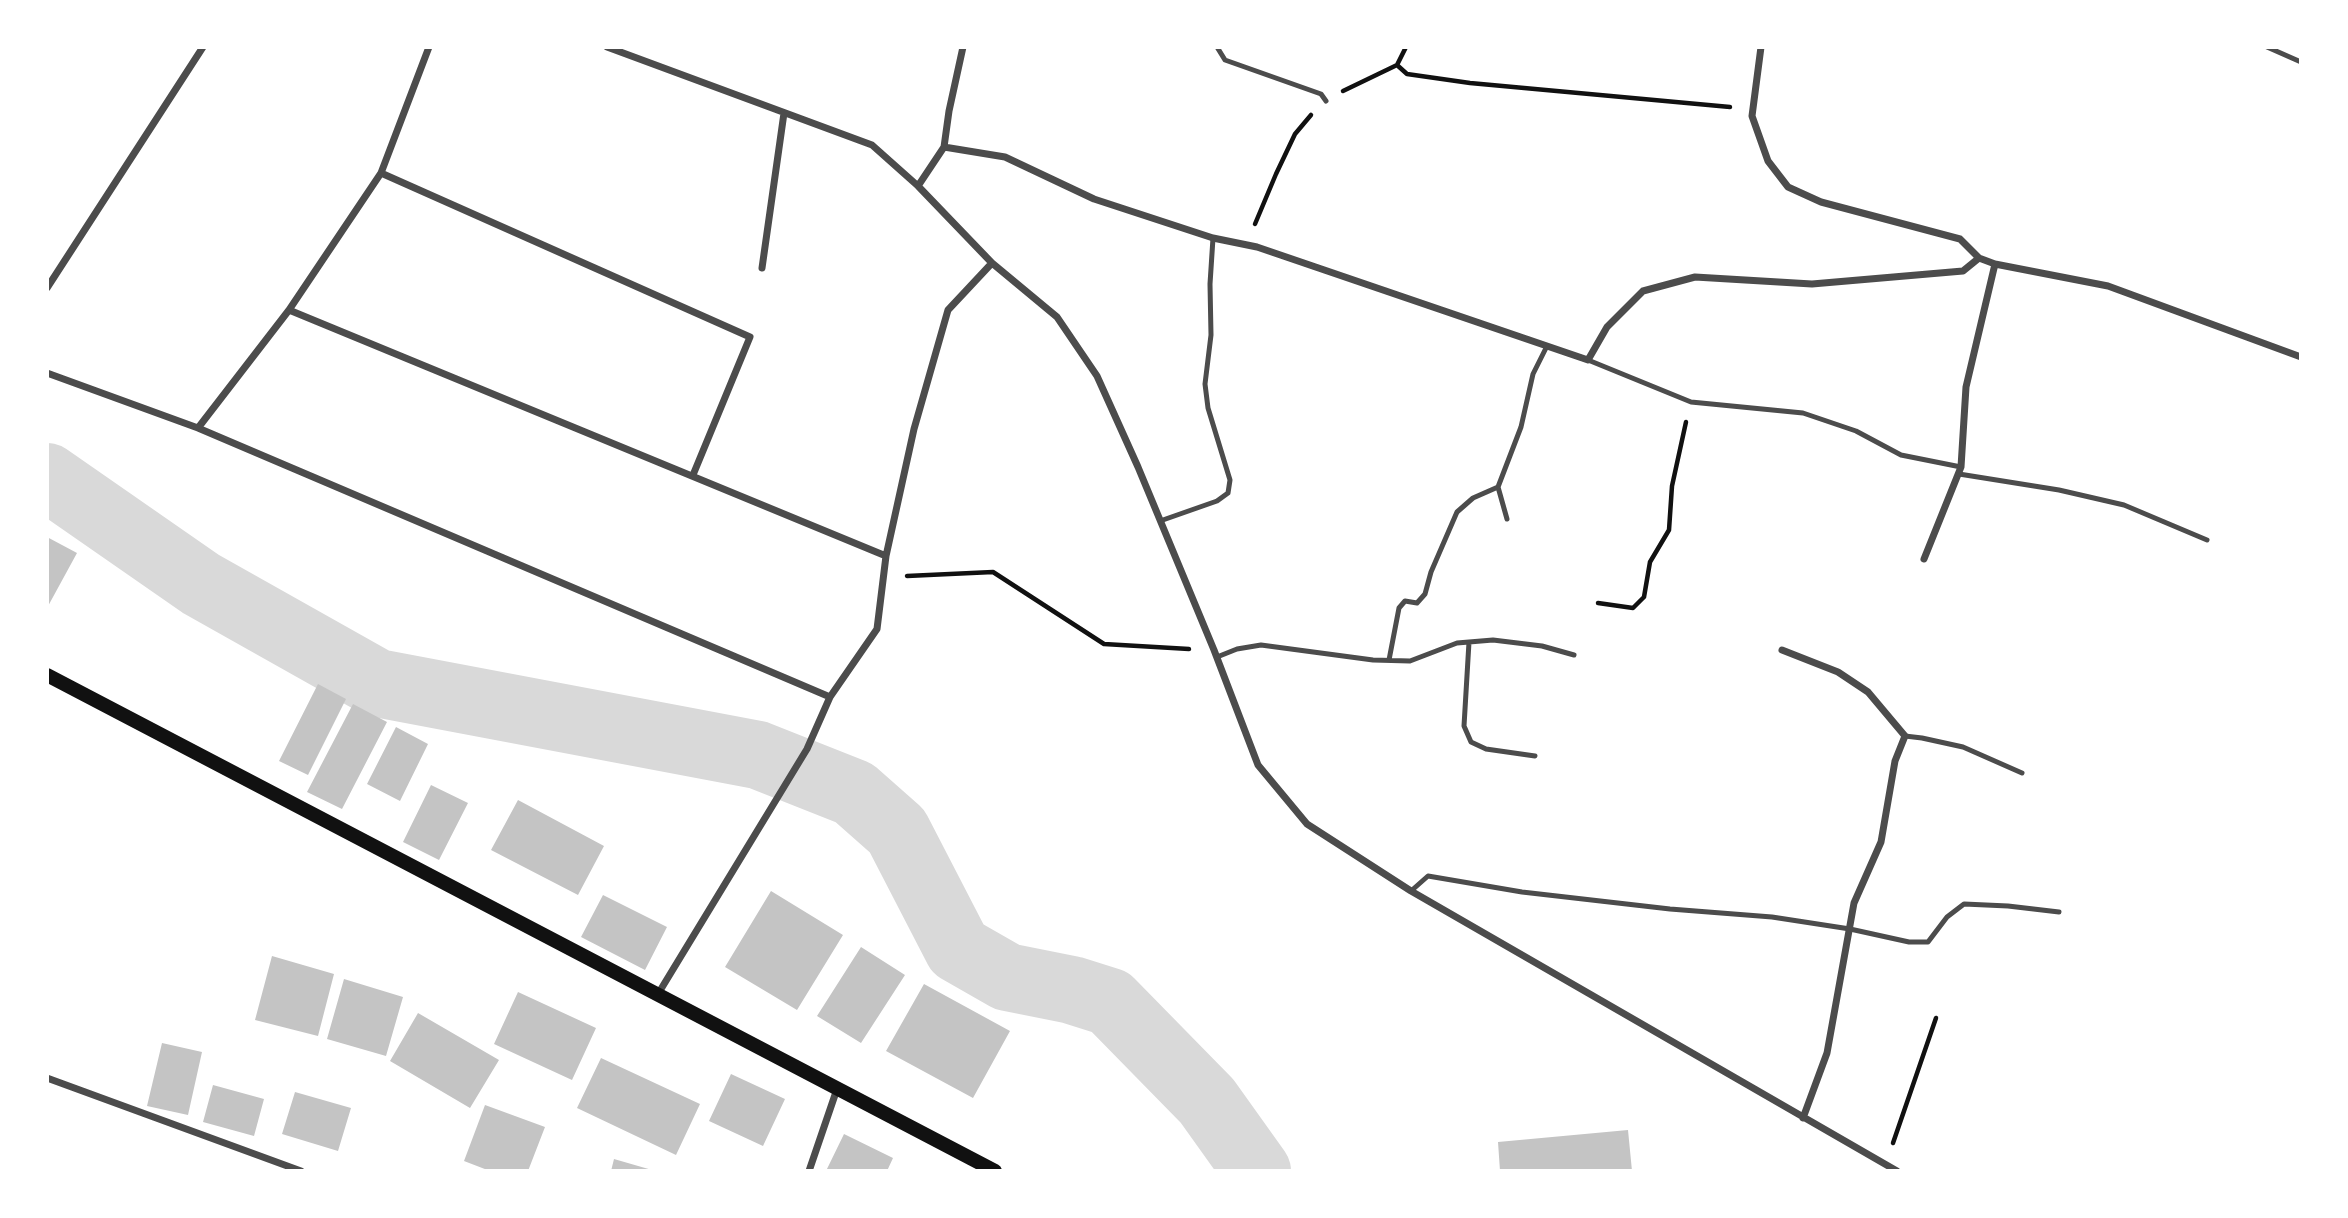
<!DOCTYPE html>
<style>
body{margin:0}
#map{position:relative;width:2348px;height:1218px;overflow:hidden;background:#fff;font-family:Commissioner,sans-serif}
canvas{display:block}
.frame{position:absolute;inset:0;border:49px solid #fff;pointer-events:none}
</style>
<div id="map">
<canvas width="2348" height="1218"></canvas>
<div class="frame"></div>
</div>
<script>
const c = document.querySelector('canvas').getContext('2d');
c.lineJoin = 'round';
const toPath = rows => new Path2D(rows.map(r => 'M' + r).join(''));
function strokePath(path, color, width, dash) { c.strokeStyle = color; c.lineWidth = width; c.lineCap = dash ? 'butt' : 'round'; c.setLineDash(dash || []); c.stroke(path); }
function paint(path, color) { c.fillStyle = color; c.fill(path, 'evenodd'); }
const river = toPath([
 [47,477,201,584,377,683,758,755,854,793,897,831,958,949,1007,977,1072,990,1110,1002,1207,1101,1257,1171]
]);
const building = toPath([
 [47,537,77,553,47,608],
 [318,684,346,699,308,775,279,761],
 [353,704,387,722,342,809,307,792],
 [396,727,428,744,400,801,367,784],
 [431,785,468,803,439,860,403,842],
 [518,800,604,846,578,895,491,850],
 [771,891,843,935,797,1010,725,967],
 [603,895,667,927,645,970,581,937],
 [861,947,905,975,861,1043,817,1016],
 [272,956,334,974,318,1036,255,1020],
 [344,979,403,997,386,1056,327,1039],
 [924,984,1010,1031,973,1098,886,1051],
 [518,992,596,1028,572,1080,494,1044],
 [418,1013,499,1060,470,1108,390,1061],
 [162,1043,202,1052,188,1115,147,1106],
 [601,1058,700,1104,676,1155,577,1108],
 [731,1074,785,1099,763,1146,709,1121],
 [213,1085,264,1099,254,1136,203,1122],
 [295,1092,351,1108,338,1151,282,1134],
 [485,1105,545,1127,528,1171,490,1171,464,1161],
 [1628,1130,1632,1171,1500,1171,1498,1142],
 [844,1134,893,1158,887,1171,826,1171],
 [614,1159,652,1170,652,1171,611,1171]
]);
const path = toPath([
 [1397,65,1407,74,1470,83,1730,107],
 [1343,91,1397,65,1406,47],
 [1255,224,1276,174,1295,134,1311,115],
 [907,576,993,572,1104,644,1189,649],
 [1598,603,1633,608,1644,597,1650,562,1669,530,1672,486,1686,422],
 [1893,1143,1936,1018]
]);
const service = toPath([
 [1217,47,1225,60,1321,94,1326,101],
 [2267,47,2301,62],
 [1588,360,1691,402,1803,413,1856,431,1901,455,1961,467],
 [1959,474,2059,490,2124,505,2207,540],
 [1507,519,1498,487,1521,427,1533,374,1547,346],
 [1160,521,1217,501,1228,493,1230,480,1208,408,1205,384,1211,335,1210,284,1213,238],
 [1469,642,1464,726,1471,742,1486,749,1535,756],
 [1217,657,1237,649,1261,645,1373,660,1410,661,1457,643,1493,640,1542,646,1574,655],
 [1389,660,1399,608,1405,601,1417,603,1425,594,1431,572,1457,512,1473,498,1498,487],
 [1905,736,1922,738,1963,747,2022,773],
 [1411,891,1428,876,1522,892,1670,909,1772,917,1850,929,1909,942,1928,942,1947,917,1964,904,2008,906,2059,912]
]);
const minor = toPath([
 [607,47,872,145,918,186,992,263,1057,317,1097,376,1138,467,1214,650,1258,765,1307,824,1411,891,1897,1171],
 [1761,47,1752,116,1768,161,1788,187,1821,202,1960,239,1979,258,1995,264,2108,286,2301,357],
 [944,147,949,111,963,47],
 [381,173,429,47],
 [918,186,944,147,1005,157,1094,199,1213,238,1257,247,1588,360,1607,327,1643,291,1695,277,1812,284,1963,271,1979,258],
 [762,268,784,113],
 [47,288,203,47],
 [289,310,381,173,750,337,693,475],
 [47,373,198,428,830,697],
 [198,428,289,310,886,556],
 [1924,559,1961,467,1966,387,1995,264],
 [1782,650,1838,672,1868,692,1905,736,1895,761,1881,842,1854,903,1827,1053,1803,1118],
 [658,994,807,749,830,697,877,629,886,556,914,429,948,310,992,263],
 [47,1078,301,1171],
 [809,1171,837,1089]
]);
const secondary = toPath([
 [47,675,995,1171]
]);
strokePath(river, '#d9d9d9', 68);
paint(building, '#c4c4c4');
strokePath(path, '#111', 4.5);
strokePath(service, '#4c4c4c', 5);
strokePath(minor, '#4c4c4c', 7);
strokePath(secondary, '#111', 14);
</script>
